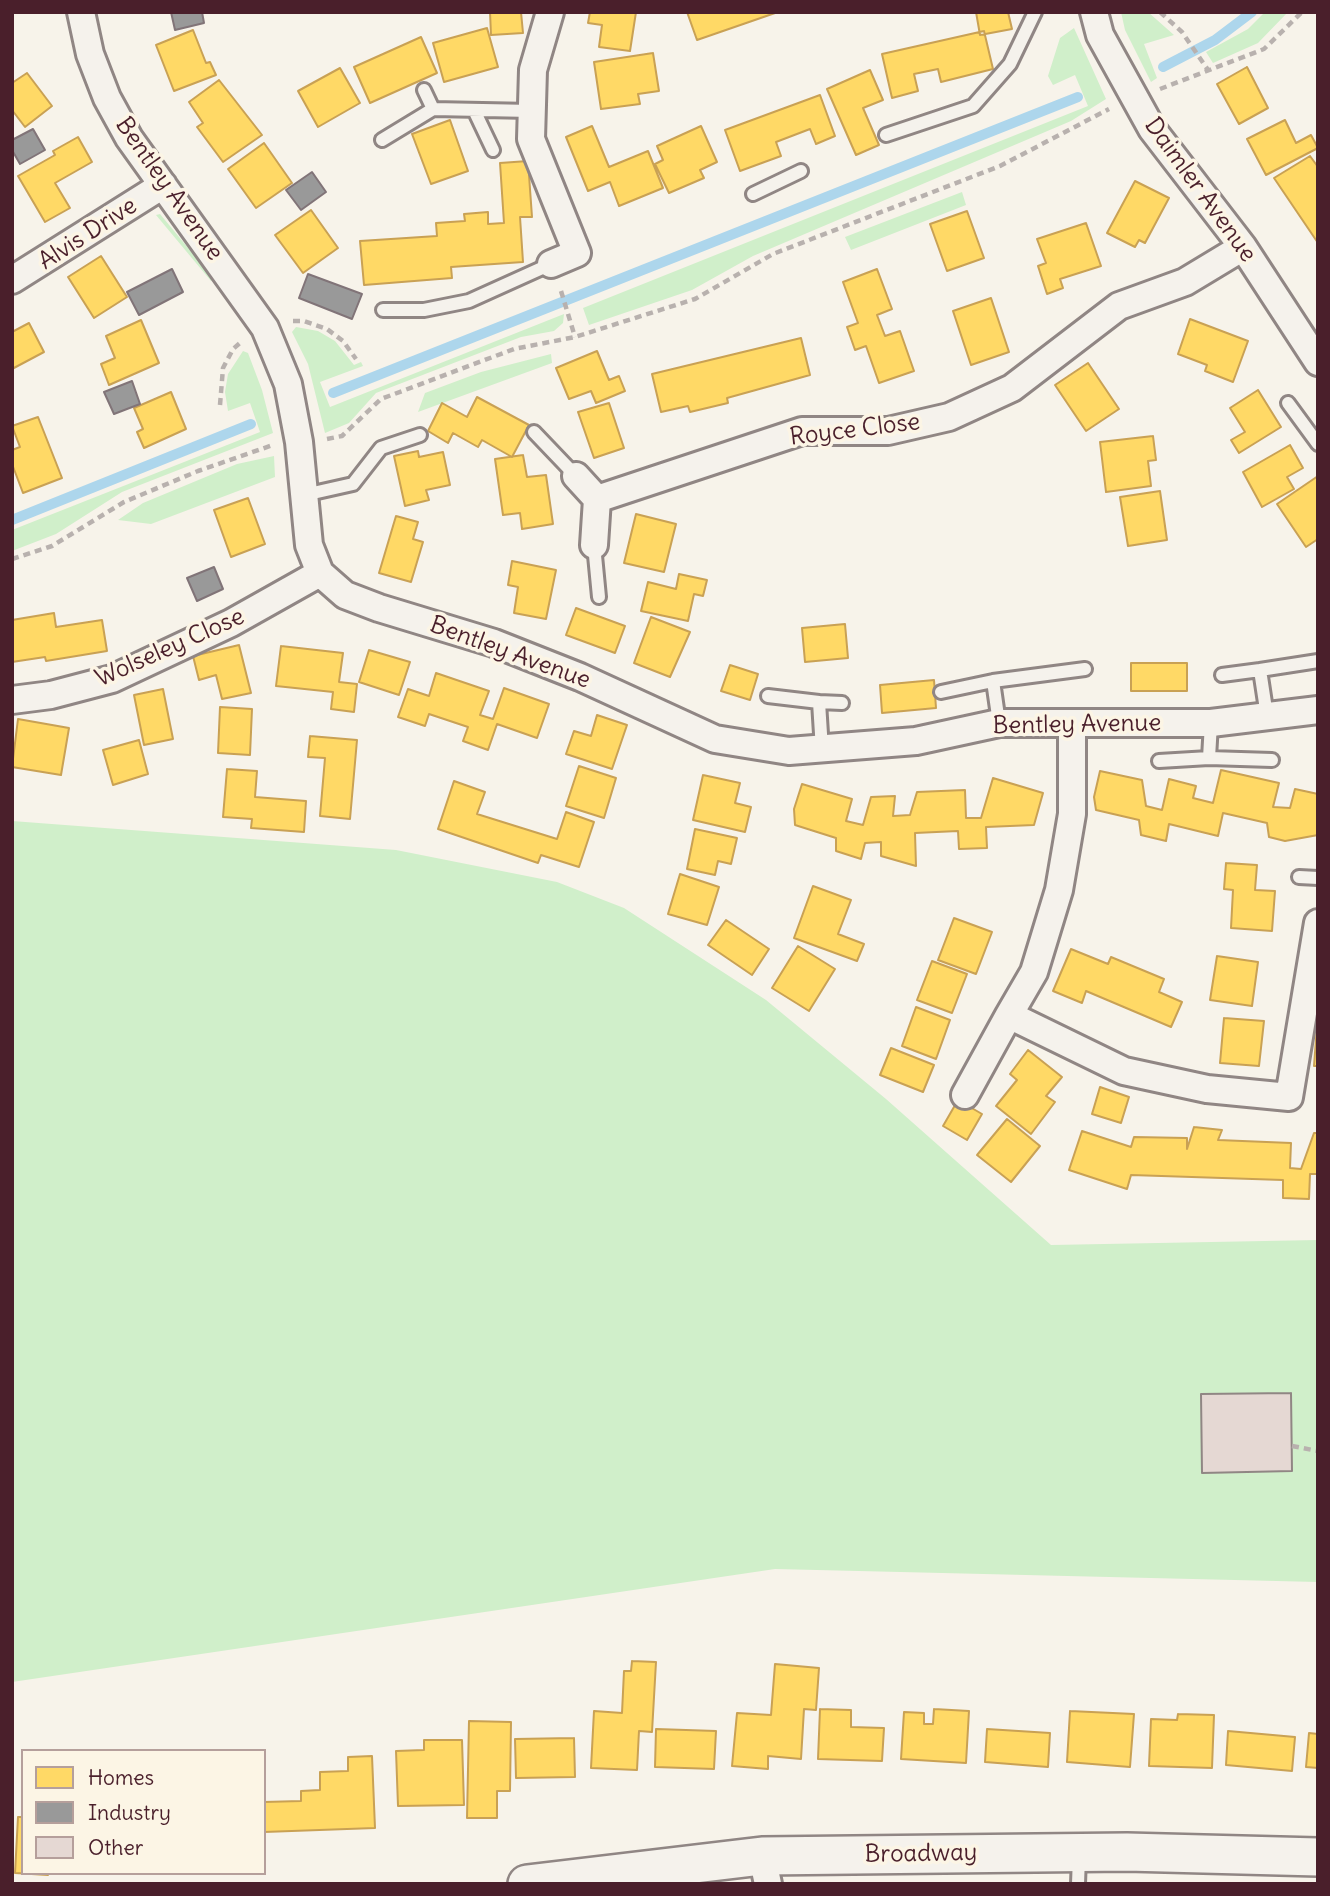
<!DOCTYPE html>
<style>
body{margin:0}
#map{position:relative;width:1330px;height:1896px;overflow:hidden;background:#f7f3ea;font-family:Delius,sans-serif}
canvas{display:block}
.frame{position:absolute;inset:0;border:14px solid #4a1f2b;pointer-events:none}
.legend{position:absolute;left:21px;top:1749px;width:245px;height:126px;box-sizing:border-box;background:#fcf5e5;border:2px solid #b59f9b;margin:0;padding:9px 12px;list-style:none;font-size:21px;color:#4a1f2b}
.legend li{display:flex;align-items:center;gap:14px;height:35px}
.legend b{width:35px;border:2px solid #b59f9b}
</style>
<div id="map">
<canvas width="1330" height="1896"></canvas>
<div class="frame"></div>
<ul class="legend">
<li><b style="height:19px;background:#ffd966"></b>Homes</li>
<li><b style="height:19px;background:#999"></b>Industry</li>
<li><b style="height:19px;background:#e5d8d3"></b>Other</li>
</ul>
</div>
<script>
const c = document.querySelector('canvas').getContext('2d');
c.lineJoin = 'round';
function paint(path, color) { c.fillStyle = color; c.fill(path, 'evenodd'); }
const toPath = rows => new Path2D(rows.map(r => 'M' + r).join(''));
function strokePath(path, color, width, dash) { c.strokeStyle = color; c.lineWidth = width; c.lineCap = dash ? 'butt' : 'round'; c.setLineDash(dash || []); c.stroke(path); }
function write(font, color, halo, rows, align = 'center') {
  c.font = font + ' Delius,sans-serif'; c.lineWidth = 7; c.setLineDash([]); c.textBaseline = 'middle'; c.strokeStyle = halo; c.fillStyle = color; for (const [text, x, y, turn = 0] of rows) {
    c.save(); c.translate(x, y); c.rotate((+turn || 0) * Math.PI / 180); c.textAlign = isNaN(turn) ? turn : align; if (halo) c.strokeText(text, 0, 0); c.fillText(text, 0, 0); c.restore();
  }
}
const green = toPath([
 [1121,12,1148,12,1174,35,1144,44,1157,78,1151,82,1125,30],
 [1265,12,1288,12,1258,43,1213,63,1206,52,1248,29],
 [1074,28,1106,99,1071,121,753,256,692,290,589,325,583,308,1088,106,1075,75,1053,85,1048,76,1060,38],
 [962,192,966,205,851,250,845,237],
 [160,214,213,278,211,281,156,215],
 [564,314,563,323,554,331,521,337,376,393,349,423,325,433,308,364,292,332,296,327,318,331,335,341,354,365,361,362,363,366,320,382,330,407],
 [243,351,248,353,262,390,273,433,122,492,56,534,12,551,12,530,260,432,250,403,228,411,225,392,228,374],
 [551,354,552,363,418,412,425,393,481,372],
 [274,456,275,477,151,524,118,520,143,503,237,464],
 [12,821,396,850,557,882,624,908,766,1000,886,1099,1051,1245,1318,1240,1318,1582,775,1569,12,1682]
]);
const homes = toPath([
 [490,12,521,12,523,33,491,35,490,12],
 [590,12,636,12,630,51,599,47,602,25,588,23,590,12],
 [687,12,778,12,697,40,687,12],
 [976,12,1008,12,1012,29,980,35,976,12],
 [487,28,498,67,444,82,433,43,487,28],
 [193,30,206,63,210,62,216,75,174,91,156,45,193,30],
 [984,31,993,69,941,82,938,69,914,74,918,91,892,98,882,54,984,31],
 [421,37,437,73,370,103,354,67,421,37],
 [653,53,659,91,638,94,640,104,601,109,594,62,653,53],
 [1247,67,1268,108,1239,124,1217,84,1247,67],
 [340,68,360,103,318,127,298,91,340,68],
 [870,70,883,100,863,108,879,145,856,155,827,89,870,70],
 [27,73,52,106,25,127,12,110,12,83,27,73],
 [219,80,262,135,223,162,197,127,203,123,189,102,219,80],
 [820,95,835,136,816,144,810,129,776,142,781,156,740,171,725,130,820,95],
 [450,120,468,171,431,184,412,134,450,120],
 [1285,120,1296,143,1311,135,1318,148,1266,175,1247,139,1285,120],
 [592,126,609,167,648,151,663,188,619,206,610,182,588,191,566,137,592,126],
 [701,126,717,162,700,170,704,178,669,193,655,164,663,160,657,146,701,126],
 [78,137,92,162,55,183,70,208,45,222,18,176,55,155,53,151,78,137],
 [264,143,292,183,256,208,228,169,264,143],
 [1310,156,1318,167,1318,243,1274,178,1310,156],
 [528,161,532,217,520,217,523,262,451,267,452,278,364,285,360,241,437,236,436,223,465,221,464,214,488,212,488,224,504,223,500,163,528,161],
 [1135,181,1169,198,1145,243,1139,240,1135,247,1107,233,1135,181],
 [311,210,338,248,303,273,275,235,311,210],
 [967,211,984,258,947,271,930,224,967,211],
 [1086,223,1101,266,1060,279,1063,288,1047,294,1038,266,1046,263,1037,239,1086,223],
 [101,256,127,297,94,318,68,277,101,256],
 [877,269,892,309,877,315,885,336,900,331,914,371,879,383,866,346,855,350,847,327,858,323,843,282,877,269],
 [991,298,1009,352,971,365,953,311,991,298],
 [1190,319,1248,341,1233,382,1205,371,1207,365,1178,354,1190,319],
 [141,320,159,363,109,385,101,364,115,358,106,336,141,320],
 [29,323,44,352,12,369,12,332,29,323],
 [801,338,810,375,727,398,728,403,690,412,688,406,661,412,652,374,801,338],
 [597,351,609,380,619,376,625,391,596,403,591,391,569,399,556,368,597,351],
 [1088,363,1119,409,1086,431,1055,385,1088,363],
 [1258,390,1281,427,1239,453,1231,440,1245,432,1230,408,1258,390],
 [171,392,186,429,144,448,137,432,143,429,134,408,171,392],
 [477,397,529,425,512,457,482,440,478,447,453,433,448,443,428,431,442,403,467,417,477,397],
 [609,403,624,448,594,458,578,412,609,403],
 [38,417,62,478,23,493,12,464,12,450,20,447,12,426,38,417],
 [1153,436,1156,460,1148,461,1151,486,1106,492,1100,442,1153,436],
 [1290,445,1303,468,1287,477,1294,489,1262,507,1243,472,1290,445],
 [418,451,419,457,443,452,450,485,426,490,429,500,405,506,394,456,418,451],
 [523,455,527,477,546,475,553,524,522,529,520,513,503,515,495,459,523,455],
 [1318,476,1318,539,1306,547,1277,504,1318,476],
 [1160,491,1167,540,1128,546,1120,497,1160,491],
 [248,498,265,544,231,557,214,510,248,498],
 [636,514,676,524,664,572,624,563,636,514],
 [396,516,418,522,413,539,423,542,411,582,379,573,396,516],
 [512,561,556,570,546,619,514,613,518,587,508,585,512,561],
 [679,574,707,580,703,596,694,594,688,621,641,611,648,582,676,589,679,574],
 [576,608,625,626,615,653,566,635,576,608],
 [54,613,56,627,102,620,107,651,46,661,45,657,12,662,12,620,54,613],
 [651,617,690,632,670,677,634,663,651,617],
 [845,624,848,658,805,662,802,628,845,624],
 [239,645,251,693,222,699,216,675,199,680,193,656,239,645],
 [281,646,343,653,339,682,357,684,354,712,331,709,333,692,276,686,281,646],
 [369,650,410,662,399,695,359,682,369,650],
 [1131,663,1187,663,1187,691,1131,691,1131,663],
 [730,665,758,674,750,700,721,691,730,665],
 [436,673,489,691,480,715,493,719,504,688,549,704,537,738,497,724,488,750,463,741,468,727,429,714,425,726,398,717,408,689,429,696,436,673],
 [934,680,936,708,882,713,880,685,934,680],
 [163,689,173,739,144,745,134,695,163,689],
 [220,707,252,709,250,755,218,753,220,707],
 [597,715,627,725,612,769,566,754,574,731,591,736,597,715],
 [18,719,69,728,61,775,12,767,18,719],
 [310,736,357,740,350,819,320,816,325,758,308,757,310,736],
 [139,740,148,774,113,785,103,750,139,740],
 [579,766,616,778,604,818,566,806,579,766],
 [227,769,257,771,255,797,306,801,304,832,251,828,252,819,223,817,227,769],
 [1221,770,1279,783,1273,807,1290,808,1295,789,1318,794,1318,835,1285,841,1269,837,1267,823,1223,813,1218,836,1169,824,1166,841,1141,835,1139,820,1096,810,1094,797,1100,771,1142,780,1146,806,1162,810,1169,779,1196,786,1193,798,1213,803,1221,770],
 [703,775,740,783,735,803,751,807,745,832,693,820,703,775],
 [993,778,1043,793,1034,825,986,827,987,848,959,849,958,831,915,833,916,866,881,856,881,842,865,843,861,859,836,851,836,838,795,825,794,809,802,784,852,799,846,821,863,825,871,797,895,796,893,816,910,815,917,792,965,790,966,818,981,818,993,778],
 [454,781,485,792,477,814,557,839,566,812,594,822,579,867,541,855,538,863,438,829,454,781],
 [695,829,737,838,731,864,718,861,715,875,687,869,695,829],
 [1226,863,1257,865,1255,890,1275,891,1272,931,1231,928,1233,890,1224,889,1226,863],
 [680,874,719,887,707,925,668,914,680,874],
 [813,886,851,900,838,934,864,944,857,961,794,938,813,886],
 [954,918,992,932,976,974,938,960,954,918],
 [726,920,769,949,752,975,708,945,726,920],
 [798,946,835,969,809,1011,772,988,798,946],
 [1071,949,1108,964,1111,957,1164,979,1159,992,1182,1002,1171,1027,1086,991,1082,1003,1053,991,1071,949],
 [1217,956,1258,962,1252,1006,1210,1000,1217,956],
 [932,961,967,974,952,1013,917,1000,932,961],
 [916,1007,950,1020,936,1059,902,1046,916,1007],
 [1224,1018,1264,1021,1259,1066,1220,1063,1224,1018],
 [1317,1026,1318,1026,1318,1066,1314,1066,1317,1026],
 [891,1048,934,1065,923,1092,880,1075,891,1048],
 [1028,1050,1062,1077,1046,1096,1055,1102,1031,1134,996,1106,1017,1080,1010,1074,1028,1050],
 [1100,1087,1129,1097,1121,1123,1092,1114,1100,1087],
 [958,1100,982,1114,967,1140,943,1126,958,1100],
 [1007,1119,1040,1146,1011,1182,977,1155,1007,1119],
 [1194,1127,1222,1130,1218,1140,1291,1143,1290,1168,1301,1169,1314,1133,1318,1133,1318,1174,1310,1174,1309,1199,1283,1198,1283,1180,1131,1175,1127,1189,1069,1170,1082,1131,1131,1147,1134,1137,1187,1138,1187,1149,1194,1127],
 [632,1661,656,1662,652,1732,639,1731,637,1770,591,1768,594,1711,622,1713,624,1671,631,1671,632,1661],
 [775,1664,819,1668,816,1710,804,1709,801,1759,768,1756,768,1769,732,1766,737,1713,771,1715,775,1664],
 [820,1709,851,1710,851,1727,884,1728,882,1761,818,1759,820,1709],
 [934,1709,969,1711,966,1763,901,1759,904,1712,924,1713,924,1724,933,1724,934,1709],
 [1070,1711,1134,1714,1130,1767,1067,1762,1070,1711],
 [1178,1714,1214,1715,1212,1768,1149,1766,1151,1719,1177,1720,1178,1714],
 [469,1721,511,1722,510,1791,497,1791,497,1818,467,1818,469,1721],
 [656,1729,716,1731,714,1769,655,1767,656,1729],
 [987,1729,1050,1733,1048,1767,985,1762,987,1729],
 [1228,1731,1295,1737,1292,1771,1226,1765,1228,1731],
 [1309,1733,1318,1734,1318,1768,1306,1767,1309,1733],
 [574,1738,575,1777,516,1778,515,1739,574,1738],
 [424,1740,462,1740,464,1805,398,1806,396,1751,424,1750,424,1740],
 [372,1756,375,1828,264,1832,264,1802,301,1801,301,1791,320,1790,320,1772,348,1771,348,1757,372,1756],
 [18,1817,23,1817,23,1873,48,1875,15,1873,18,1817]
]);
const industry = toPath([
 [171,12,202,12,204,23,175,30,171,12],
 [33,129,45,150,20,164,12,150,12,140,33,129],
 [312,172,326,192,301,210,286,190,312,172],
 [172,269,183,292,139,315,127,292,172,269],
 [308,274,362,294,352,319,299,298,308,274],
 [132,381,140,404,114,414,104,392,132,381],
 [214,567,223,589,197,601,187,578,214,567]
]);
const stream = toPath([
 [1163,67,1215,40,1252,12],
 [333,393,1078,97],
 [12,520,251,424]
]);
const building = toPath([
 [1291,1393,1292,1471,1202,1473,1201,1394,1291,1393]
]);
const path = toPath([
 [1160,12,1182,32,1208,70],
 [1160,89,1264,49,1302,12],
 [561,291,575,337],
 [293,321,304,321,327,329,343,341,356,359],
 [220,405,223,368,233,349,241,342],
 [327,439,342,436,381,399,514,349,575,337,695,299,773,254,1000,166,1109,109],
 [12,559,52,546,124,502,198,471,273,445],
 [1292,1446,1318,1451]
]);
const service = toPath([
 [424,90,433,109],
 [474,110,493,150],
 [886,135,973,106,1010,64,1035,12],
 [382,140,433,109,532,111],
 [753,194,801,171],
 [383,310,424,310,469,301,551,264],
 [1288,403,1318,444],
 [534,432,576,476],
 [304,495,353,484,381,448,420,435],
 [594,545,599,597],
 [1222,675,1260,670],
 [941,692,993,681],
 [768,696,819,702,822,750],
 [819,702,842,703],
 [1267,716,1260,670,1318,661],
 [999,723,993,681,1085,669],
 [1209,758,1272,760],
 [1159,761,1209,758,1211,723],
 [1299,877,1318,878],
 [1078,1884,1079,1856]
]);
const minor = toPath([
 [81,12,90,54,107,98,129,138,265,328,288,384,299,442,309,545,320,573,345,595,379,608,494,643,580,677,715,739,789,751,916,741,999,723,1211,723,1318,710],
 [550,12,533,70,531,139,577,253,551,264],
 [1094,12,1100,35,1152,129,1243,247,1318,362],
 [12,280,163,185],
 [576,476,597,499],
 [594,545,597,499,802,431,888,431,949,417,1012,388,1119,306,1185,282,1243,247],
 [12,700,51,695,112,679,231,623,320,573],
 [1072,724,1072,814,1059,890,1034,972,1009,1015,1124,1071,1207,1089,1289,1097,1318,923],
 [965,1095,1009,1015],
 [762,1856,768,1884]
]);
const secondary = toPath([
 [527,1884,762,1856,1127,1852,1318,1857]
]);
const streetNames = [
 ["Bentley Avenue",169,189,55],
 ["Daimler Avenue",1200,190,54],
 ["Alvis Drive",88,234,-33],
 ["Royce Close",855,430,-7],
 ["Wolseley Close",170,648,-24],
 ["Bentley Avenue",510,653,20],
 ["Bentley Avenue",1077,725,-1],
 ["Broadway",921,1854,-1]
];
paint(green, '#d0efca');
paint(homes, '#ffd966');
strokePath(homes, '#c9a154', 2);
paint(industry, '#999');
strokePath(industry, '#817478', 2);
strokePath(stream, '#add6ec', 10);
paint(building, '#e5d8d3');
strokePath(building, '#908684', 2);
strokePath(service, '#908684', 18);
strokePath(minor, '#908684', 32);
strokePath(secondary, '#908684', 42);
strokePath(path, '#b8b1ae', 4.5, [7, 5]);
strokePath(service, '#f5f2ec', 12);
strokePath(minor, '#f5f2ec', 26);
strokePath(secondary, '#f5f2ec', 37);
write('24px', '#4a1f2b', '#fcf5e5', streetNames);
</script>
